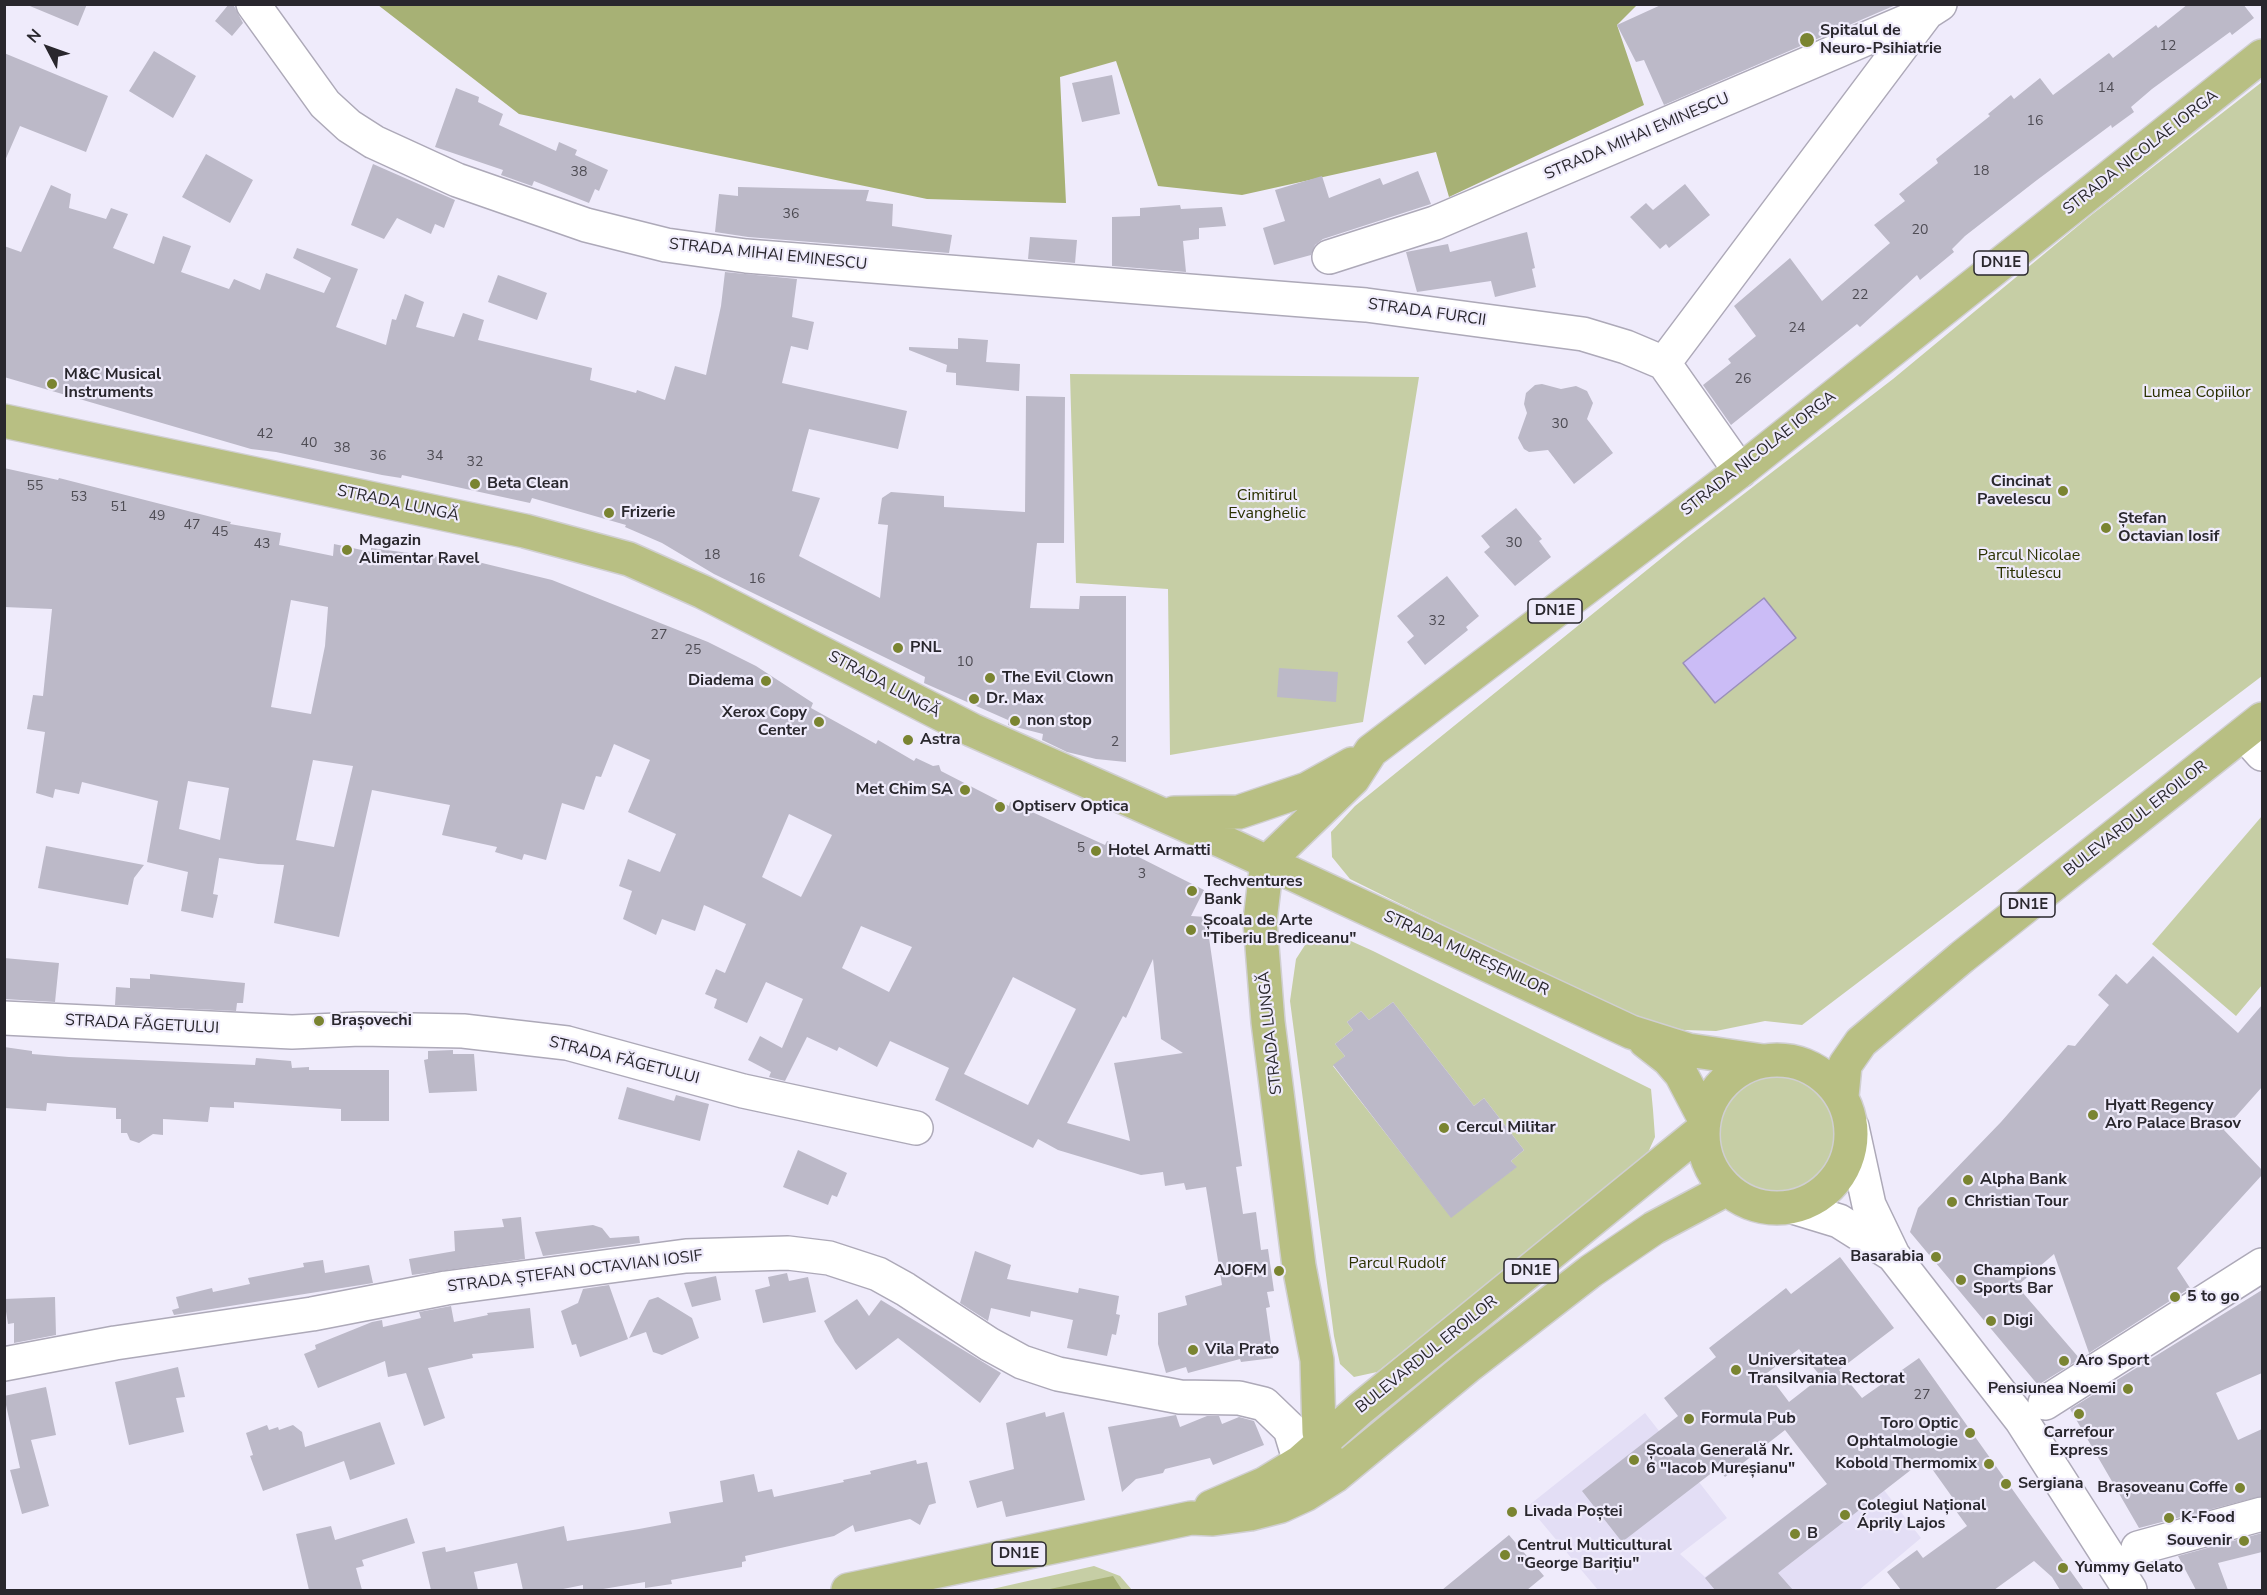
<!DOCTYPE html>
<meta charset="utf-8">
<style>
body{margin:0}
#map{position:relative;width:2267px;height:1595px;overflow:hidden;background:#efebfb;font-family:"Nunito Sans",sans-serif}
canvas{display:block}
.frame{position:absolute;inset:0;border:6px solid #29272d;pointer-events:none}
.north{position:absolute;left:18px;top:18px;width:60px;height:60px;-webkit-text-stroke:4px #efebfb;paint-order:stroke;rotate:311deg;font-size:16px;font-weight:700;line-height:24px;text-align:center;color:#29272d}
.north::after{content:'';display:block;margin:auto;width:21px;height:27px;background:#29272d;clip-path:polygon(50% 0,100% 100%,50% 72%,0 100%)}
</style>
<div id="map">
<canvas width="2267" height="1595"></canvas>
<div class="frame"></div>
<div class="north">N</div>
</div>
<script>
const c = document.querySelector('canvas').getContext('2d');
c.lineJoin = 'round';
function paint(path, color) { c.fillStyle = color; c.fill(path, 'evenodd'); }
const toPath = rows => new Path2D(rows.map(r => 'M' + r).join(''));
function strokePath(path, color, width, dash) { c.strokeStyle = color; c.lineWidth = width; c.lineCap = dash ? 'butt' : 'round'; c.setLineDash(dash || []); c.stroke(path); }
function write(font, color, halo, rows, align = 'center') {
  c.font = font + ' "Nunito Sans",sans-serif'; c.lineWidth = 4.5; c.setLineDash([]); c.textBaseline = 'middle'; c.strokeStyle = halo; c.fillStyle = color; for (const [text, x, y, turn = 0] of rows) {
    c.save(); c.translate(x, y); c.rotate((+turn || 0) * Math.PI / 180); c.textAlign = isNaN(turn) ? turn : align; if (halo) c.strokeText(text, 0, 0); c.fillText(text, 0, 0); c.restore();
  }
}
const built = toPath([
 [1645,1413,1727,1518,1680,1554,1705,1577,1860,1459,1921,1538,1859,1590,1598,1590,1528,1506]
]);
const green = toPath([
 [2262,82,2262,676,1802,1025,1765,1021,1716,1031,1684,1030,1645,1025,1350,879,1332,857,1331,832,1355,806,1684,540,1893,379,2090,216],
 [1070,374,1419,377,1363,722,1170,755,1168,589,1076,583],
 [2262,816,2262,985,2236,1016,2152,944],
 [1321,936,1342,937,1373,951,1651,1089,1653,1110,1655,1137,1646,1157,1377,1372,1354,1377,1340,1364,1334,1336,1290,1001,1296,959,1305,945],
 [1393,1002,1474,1106,1484,1098,1524,1150,1511,1161,1516,1167,1451,1217,1333,1066,1345,1056,1335,1044,1353,1030,1347,1022,1361,1011,1369,1020],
 '1720 1134a58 58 0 1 1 116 0a58 58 0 1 1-116 0Z',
 [1094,1566,1120,1576,1132,1590,988,1590]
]);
const forest = toPath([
 [378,5,1637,5,1617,25,1644,105,1449,197,1436,152,1242,195,1158,186,1116,61,1060,77,1066,203,927,199,519,114],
 [1113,1576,1122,1590,1045,1590]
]);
const water = toPath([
 [1764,598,1796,638,1715,703,1683,663,1764,598]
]);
const building = toPath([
 [25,4,87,4,78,26],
 [229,4,234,6,243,23,232,36,215,21],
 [1663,4,1898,4,1664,105,1644,60,1636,62,1617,25],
 [2188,4,2243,4,2254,18,2232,35,2230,32,2152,89,2131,107,2134,112,2112,128,2111,125,2037,180,1965,236,1952,249,1954,252,1920,280,1917,275,1860,327,1857,324,1731,425,1703,385,1731,363,1728,359,1756,336,1734,306,1790,258,1822,301,1890,243,1874,225,1905,201,1899,194,1938,163,1936,159,1990,116,1988,114,2011,95,2014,99,2040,78,2053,95,2109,53,2113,58,2156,25,2158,28],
 [154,51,196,76,173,118,129,91],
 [4,53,108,96,86,152,20,126,4,163],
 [1112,75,1120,114,1082,122,1072,83],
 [456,88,479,97,478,102,503,114,499,125,556,151,559,142,577,150,575,155,608,170,599,191,595,189,589,203,534,181,532,186,501,175,503,170,435,147],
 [206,154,253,180,230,223,182,197],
 [373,164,455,200,444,228,435,224,431,234,397,218,384,239,351,225],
 [1418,171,1431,204,1323,239,1315,245,1311,255,1274,265,1263,228,1285,221,1275,190,1322,176,1329,198,1380,178,1383,185],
 [1685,184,1710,215,1669,248,1666,244,1660,249,1630,217,1646,203,1653,210],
 [51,185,71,194,69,208,106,219,111,208,128,214,113,248,154,264,163,236,191,246,181,272,229,289,234,279,260,290,266,273,324,293,331,278,293,258,297,248,358,269,336,327,386,345,392,319,396,320,405,294,424,302,416,327,454,337,463,313,484,320,478,340,592,368,590,380,636,393,637,390,665,400,675,366,706,375,721,306,725,272,797,279,792,317,814,322,808,350,791,346,782,383,907,411,898,449,809,429,792,491,820,498,799,556,880,598,888,525,878,524,882,498,891,492,944,496,944,507,1025,512,1026,396,1065,397,1064,543,1037,543,1030,608,1079,609,1080,596,1126,596,1126,762,1096,759,1067,752,1042,740,1043,734,1008,725,1008,720,924,683,925,677,714,574,662,543,625,527,626,525,532,498,530,503,402,475,401,478,382,475,276,452,251,449,4,377,4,246,21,252],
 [738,187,869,190,866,201,893,204,892,226,952,235,949,253,748,237,715,232,719,194,738,196],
 [1180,205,1181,209,1222,207,1226,226,1199,228,1199,239,1183,241,1186,272,1112,266,1112,217,1140,216,1140,208],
 [1527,232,1535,268,1532,269,1536,287,1495,297,1491,281,1417,292,1406,252,1448,244,1450,252],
 [1030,237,1077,240,1075,263,1028,259],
 [498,275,547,293,537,320,488,302],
 [958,338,988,340,986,362,1020,364,1019,391,956,385,956,373,946,372,947,365,909,350,909,347,958,349],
 [1542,384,1561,389,1576,386,1587,391,1593,403,1587,419,1613,453,1574,484,1548,450,1529,452,1524,449,1518,438,1527,413,1524,404,1526,393,1535,385],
 [4,468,58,480,59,478,231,522,230,524,281,533,279,545,333,556,334,544,371,552,371,548,478,562,552,580,708,642,756,666,813,703,811,708,876,744,878,740,914,761,916,758,933,766,939,765,941,771,1009,806,1010,802,1105,845,1107,841,1204,890,1191,916,1206,917,1242,1166,1236,1167,1243,1214,1256,1212,1261,1250,1268,1249,1274,1291,1267,1292,1270,1307,1266,1308,1273,1358,1241,1362,1240,1359,1188,1373,1186,1367,1166,1373,1158,1344,1158,1313,1187,1305,1185,1296,1222,1285,1206,1187,1186,1190,1184,1183,1165,1186,1163,1172,1141,1175,1058,1150,1038,1139,1033,1148,935,1100,949,1068,890,1041,877,1067,839,1047,837,1051,807,1037,785,1081,769,1077,771,1072,748,1060,760,1036,782,1048,803,999,766,982,747,1023,714,1008,717,999,705,994,716,969,725,973,746,924,704,905,695,931,662,919,656,935,623,919,632,891,619,886,628,859,660,872,676,834,628,812,650,760,614,744,601,777,596,776,584,810,562,803,546,860,524,854,522,860,495,852,497,847,442,835,450,805,372,790,339,937,274,923,284,865,258,864,219,858,213,894,218,895,213,918,181,911,188,872,147,862,158,801,82,782,79,794,55,789,53,798,36,793,45,732,27,729,33,695,43,696,52,609,4,607],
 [291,600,328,607,325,646,311,714,271,707],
 [313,760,353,766,334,847,296,840],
 [188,781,229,788,220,840,179,829],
 [789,814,832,835,801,897,762,877],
 [861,926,912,947,889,992,842,968],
 [1153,959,1161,1039,1183,1053,1114,1063,1130,1141,1067,1123,1123,1016,1126,1018],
 [1013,977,1076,1009,1028,1105,964,1074],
 [1516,508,1542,539,1539,541,1551,557,1515,586,1484,552,1490,547,1481,536],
 [1447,576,1479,616,1466,627,1468,630,1425,665,1407,642,1414,636,1397,616],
 [1279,668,1338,672,1336,702,1277,697],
 [46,846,144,865,134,878,128,905,38,888],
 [2153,956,2238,1033,2262,1005,2262,1087,2224,1130,2262,1170,2262,1175,2177,1268,2190,1288,2089,1353,2054,1254,2017,1286,2080,1359,2038,1385,1910,1232,1918,1208,2001,1122,2068,1045,2075,1046,2109,1005,2098,995,2116,974,2127,984],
 [4,958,59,963,55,1002,4,999],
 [150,974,245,983,243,1003,237,1003,236,1011,115,1005,116,987,130,988,130,978,150,979],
 [1393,1002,1474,1106,1484,1098,1524,1150,1511,1161,1517,1167,1451,1218,1333,1065,1345,1056,1335,1044,1353,1030,1347,1022,1361,1011,1369,1020],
 [4,1047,32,1051,32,1054,69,1057,255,1065,256,1058,291,1061,292,1068,309,1067,309,1070,389,1070,389,1121,341,1121,341,1109,234,1102,234,1108,210,1107,208,1122,163,1119,163,1135,153,1134,139,1143,130,1140,127,1133,121,1133,121,1119,116,1119,116,1108,47,1103,46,1111,5,1108],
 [453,1050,453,1054,474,1054,477,1091,429,1093,424,1060,428,1059,428,1051],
 [627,1087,674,1101,676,1095,709,1104,700,1141,618,1119],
 [798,1150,847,1173,837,1197,832,1195,828,1205,783,1187],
 [521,1217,525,1259,412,1275,409,1259,455,1251,454,1231,504,1227,502,1219],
 [593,1225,602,1228,610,1238,639,1236,640,1243,543,1256,535,1232],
 [975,1251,1011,1265,1007,1279,1078,1293,1079,1288,1119,1296,1116,1314,1120,1315,1116,1335,1112,1334,1107,1356,1067,1348,1073,1320,1031,1311,1030,1317,991,1308,988,1321,960,1303],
 [1840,1257,1894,1328,1839,1370,1862,1398,1919,1358,2084,1590,2060,1590,2052,1577,2034,1561,1994,1590,1901,1590,1887,1572,1917,1550,1923,1558,1967,1526,1956,1511,1960,1508,1925,1459,1778,1573,1793,1590,1715,1590,1705,1578,1827,1484,1785,1430,1725,1477,1718,1468,1622,1542,1582,1491,1678,1416,1664,1398,1716,1357,1709,1348,1786,1288,1791,1294],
 [1799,1349,1821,1377,1789,1402,1767,1373],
 [323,1260,325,1273,369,1265,373,1283,174,1315,172,1310,179,1308,176,1297,212,1288,213,1292,250,1284,248,1278,304,1267,303,1263],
 [787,1273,789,1281,808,1277,816,1312,763,1323,755,1290,770,1286,768,1277],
 [716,1276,721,1300,692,1307,684,1283],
 [609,1285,628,1339,580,1357,576,1344,572,1345,561,1311,578,1303,583,1289],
 [2262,1290,2262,1373,2216,1393,2238,1440,2262,1429,2262,1496,2139,1528,2070,1409],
 [55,1297,56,1335,14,1343,14,1323,8,1324,4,1299],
 [658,1297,692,1318,699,1338,662,1355,653,1352,646,1332,629,1338,649,1300],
 [857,1299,869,1316,881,1300,1001,1373,980,1403,898,1338,856,1370,835,1342,824,1321],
 [451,1306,454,1322,488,1315,487,1313,530,1308,534,1348,472,1354,473,1358,428,1368,445,1418,424,1426,406,1373,388,1377,385,1361,318,1388,304,1354,316,1349,315,1345,372,1322,382,1320,383,1327,421,1318,419,1312],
 [178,1367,185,1397,176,1398,184,1432,129,1445,115,1382],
 [46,1387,56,1435,31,1440,49,1506,22,1514,10,1470,20,1468,4,1396],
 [1045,1412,1046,1417,1064,1412,1085,1500,1006,1517,1002,1501,977,1508,969,1481,1014,1469,1006,1423],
 [1176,1415,1180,1427,1207,1416,1219,1416,1222,1424,1239,1417,1254,1421,1264,1445,1213,1465,1210,1458,1165,1469,1163,1473,1136,1479,1122,1492,1108,1427],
 [380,1422,395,1464,350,1480,344,1461,263,1491,250,1456,253,1455,246,1433,267,1425,269,1430,278,1427,279,1430,293,1425,302,1432,305,1447],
 [916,1460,917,1464,927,1462,936,1503,929,1505,920,1525,910,1519,855,1532,853,1525,834,1536,745,1556,746,1561,742,1562,742,1567,671,1580,672,1584,645,1588,645,1582,597,1590,583,1590,583,1585,558,1590,523,1590,517,1563,474,1572,478,1590,431,1590,422,1552,445,1547,446,1552,564,1526,567,1541,639,1529,671,1523,669,1512,723,1502,720,1481,754,1474,758,1492,772,1489,774,1497,844,1482,843,1480,871,1474,870,1471],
 [407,1518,415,1543,362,1560,364,1566,356,1568,362,1590,309,1590,296,1534,331,1526,335,1540],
 [2262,1533,2262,1552,2218,1563,2228,1590,2196,1590,2178,1556],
 [1509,1535,1544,1576,1527,1590,1442,1590]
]);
const minor = toPath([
 [253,4,325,104,349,126,374,142,457,180,586,225,666,245,746,256,1366,305,1583,334,1626,347,1664,363,1740,471],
 [1329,257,1435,223,1926,13,1940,4],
 [1664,363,1925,15],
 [2244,734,2262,754],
 [4,1018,292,1032,360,1029,463,1031,567,1043,743,1091,916,1128],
 [1852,1127,1869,1205,1893,1255,2022,1421,2130,1590],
 [1793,1207,1839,1221,1893,1255],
 [4,1364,115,1343,312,1314,446,1288,686,1256,788,1253,829,1258,878,1274,905,1289,989,1344,1022,1362,1058,1374,1180,1397,1239,1398,1264,1404,1290,1429,1300,1462],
 [2045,1403,2262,1265],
 [2138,1548,2262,1514]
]);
const major = toPath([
 [4,421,525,531,629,559,703,592,972,730,1224,842,1631,1032,1688,1050,1763,1061],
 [1174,813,1239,812,1307,789,1352,764],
 [1267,862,1353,779,1371,751,1740,471,2262,56],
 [1267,862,1260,921,1268,1022,1299,1266,1317,1360,1319,1432,1327,1457],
 [1645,1041,1668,1059,1681,1074,1703,1116],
 '1703 1134a74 74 0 1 1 148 0a74 74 0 1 1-148 0Z',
 [1842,1096,1845,1065,1861,1042,1962,957,2262,719],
 [1211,1507,1264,1484,1300,1462,1361,1408,1700,1132],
 [848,1590,1191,1518,1213,1519,1250,1514,1281,1506,1305,1495,1335,1476,1467,1367,1591,1271,1654,1228,1727,1189]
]);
const markers = [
 [1807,40,8,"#7a8431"],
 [52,384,6,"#7a8431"],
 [475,484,6,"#7a8431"],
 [2063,491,6,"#7a8431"],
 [609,513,6,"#7a8431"],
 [2106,528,6,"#7a8431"],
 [347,550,6,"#7a8431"],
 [898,648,6,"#7a8431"],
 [990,678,6,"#7a8431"],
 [766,681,6,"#7a8431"],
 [974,699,6,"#7a8431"],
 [1015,721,6,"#7a8431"],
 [819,722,6,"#7a8431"],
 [908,740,6,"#7a8431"],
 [965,790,6,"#7a8431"],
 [1000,807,6,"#7a8431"],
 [1096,851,6,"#7a8431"],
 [1192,891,6,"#7a8431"],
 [1191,930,6,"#7a8431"],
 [319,1021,6,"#7a8431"],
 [2093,1115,6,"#7a8431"],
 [1444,1128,6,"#7a8431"],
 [1968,1180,6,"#7a8431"],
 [1952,1202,6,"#7a8431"],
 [1936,1257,6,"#7a8431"],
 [1279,1271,6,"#7a8431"],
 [1961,1280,6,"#7a8431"],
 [2175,1297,6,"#7a8431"],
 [1991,1321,6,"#7a8431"],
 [1193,1350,6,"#7a8431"],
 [2064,1361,6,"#7a8431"],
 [1736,1370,6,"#7a8431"],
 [2128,1389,6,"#7a8431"],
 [2079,1414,6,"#7a8431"],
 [1689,1419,6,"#7a8431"],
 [1970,1433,6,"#7a8431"],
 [1634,1460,6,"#7a8431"],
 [1989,1464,6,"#7a8431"],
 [2006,1484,6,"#7a8431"],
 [2240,1488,6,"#7a8431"],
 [1512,1512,6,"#7a8431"],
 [1845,1515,6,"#7a8431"],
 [2169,1518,6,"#7a8431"],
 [1795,1534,6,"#7a8431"],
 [2244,1541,6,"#7a8431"],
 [1505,1555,6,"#7a8431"],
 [2063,1568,6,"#7a8431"]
];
const numberNames = [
 ["12",2168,47],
 ["14",2106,89],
 ["16",2035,122],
 ["18",1981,172],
 ["38",579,173],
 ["36",791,215],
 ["20",1920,231],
 ["22",1860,296],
 ["24",1797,329],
 ["26",1743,380],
 ["30",1560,425],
 ["42",265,435],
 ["40",309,444],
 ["38",342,449],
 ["36",378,457],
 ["34",435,457],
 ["32",475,463],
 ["55",35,487],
 ["53",79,498],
 ["51",119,508],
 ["49",157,517],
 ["47",192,526],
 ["45",220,533],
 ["30",1514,544],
 ["43",262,545],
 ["18",712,556],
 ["16",757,580],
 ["32",1437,622],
 ["27",659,636],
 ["25",693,651],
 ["10",965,663],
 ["2",1115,743],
 ["5",1081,849],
 ["3",1142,875],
 ["27",1922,1396]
];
const shields = [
 [2001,263,54],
 [1555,611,54],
 [2028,905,54],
 [1531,1271,54],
 [1019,1554,54]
];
const shieldNames = [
 ["DN1E",2001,263],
 ["DN1E",1555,611],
 ["DN1E",2028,905],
 ["DN1E",1531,1271],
 ["DN1E",1019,1554]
];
const poiNames = [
 ["Spitalul de",1820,31],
 ["Neuro-Psihiatrie",1820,49],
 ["M&C Musical",64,375],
 ["Instruments",64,393],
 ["Cincinat",2051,482,"right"],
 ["Pavelescu",2051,500,"right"],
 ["Beta Clean",487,484],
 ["Frizerie",621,513],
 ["Ștefan",2118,519],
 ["Octavian Iosif",2118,537],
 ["Magazin",359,541],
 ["Alimentar Ravel",359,559],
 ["PNL",910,648],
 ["The Evil Clown",1002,678],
 ["Diadema",754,681,"right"],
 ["Dr. Max",986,699],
 ["Xerox Copy",807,713,"right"],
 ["Center",807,731,"right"],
 ["non stop",1027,721],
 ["Astra",920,740],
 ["Met Chim SA",953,790,"right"],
 ["Optiserv Optica",1012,807],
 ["Hotel Armatti",1108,851],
 ["Techventures",1204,882],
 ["Bank",1204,900],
 ["Școala de Arte",1203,921],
 ["\"Tiberiu Brediceanu\"",1203,939],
 ["Brașovechi",331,1021],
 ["Hyatt Regency",2105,1106],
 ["Aro Palace Brasov",2105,1124],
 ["Cercul Militar",1456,1128],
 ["Alpha Bank",1980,1180],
 ["Christian Tour",1964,1202],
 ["Basarabia",1924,1257,"right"],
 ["AJOFM",1267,1271,"right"],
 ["Champions",1973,1271],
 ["Sports Bar",1973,1289],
 ["5 to go",2187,1297],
 ["Digi",2003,1321],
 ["Vila Prato",1205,1350],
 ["Universitatea",1748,1361],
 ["Transilvania Rectorat",1748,1379],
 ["Aro Sport",2076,1361],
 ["Pensiunea Noemi",2116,1389,"right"],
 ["Formula Pub",1701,1419],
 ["Toro Optic",1958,1424,"right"],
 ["Ophtalmologie",1958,1442,"right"],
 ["Carrefour",2079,1433,"center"],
 ["Express",2079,1451,"center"],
 ["Școala Generală Nr.",1646,1451],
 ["6 \"Iacob Mureșianu\"",1646,1469],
 ["Kobold Thermomix",1977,1464,"right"],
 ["Sergiana",2018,1484],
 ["Brașoveanu Coffe",2228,1488,"right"],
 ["Colegiul Național",1857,1506],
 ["Áprily Lajos",1857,1524],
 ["Livada Poștei",1524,1512],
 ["K-Food",2181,1518],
 ["B",1807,1534],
 ["Souvenir",2232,1541,"right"],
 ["Centrul Multicultural",1517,1546],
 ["\"George Barițiu\"",1517,1564],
 ["Yummy Gelato",2075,1568]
];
const streetNames = [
 ["STRADA MIHAI EMINESCU",1637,137,-23],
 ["STRADA NICOLAE IORGA",2141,153,-38],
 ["STRADA MIHAI EMINESCU",768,255,6],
 ["STRADA FURCII",1427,313,8],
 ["STRADA NICOLAE IORGA",1759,454,-38],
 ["STRADA LUNGĂ",398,504,12],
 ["STRADA LUNGĂ",884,685,28],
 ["BULEVARDUL EROILOR",2136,819,-38],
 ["STRADA MUREȘENILOR",1466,954,25],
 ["STRADA FĂGETULUI",142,1025,3],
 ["STRADA LUNGĂ",1271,1033,-96],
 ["STRADA FĂGETULUI",624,1061,14],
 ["STRADA ȘTEFAN OCTAVIAN IOSIF",575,1272,-7],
 ["BULEVARDUL EROILOR",1427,1355,-39]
];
const parkNames = [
 ["Lumea Copiilor",2197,393],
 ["Cimitirul",1267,496],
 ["Evanghelic",1267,514],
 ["Parcul Nicolae",2029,556],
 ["Titulescu",2029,574],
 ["Parcul Rudolf",1397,1264]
];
paint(built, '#e3def5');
paint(green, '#c6cea5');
paint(forest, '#a7b175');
paint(water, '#cbbcf6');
strokePath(water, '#9a8fba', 1.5);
paint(building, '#bcb9c8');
strokePath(minor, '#ada9b8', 36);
strokePath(major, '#d0cfd1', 36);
strokePath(minor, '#fff', 33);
strokePath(major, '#b8bf83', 33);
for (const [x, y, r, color] of markers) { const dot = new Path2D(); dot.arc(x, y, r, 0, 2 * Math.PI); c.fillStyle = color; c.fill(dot); strokePath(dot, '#efebfb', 2); }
write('14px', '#4e4c54', null, numberNames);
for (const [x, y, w] of shields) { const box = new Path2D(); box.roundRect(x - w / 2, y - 12, w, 24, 4.5); c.fillStyle = '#efebfb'; c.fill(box); strokePath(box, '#29272d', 1.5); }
write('bold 15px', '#29272d', null, shieldNames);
write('bold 16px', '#29272d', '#efebfb', poiNames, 'left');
write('16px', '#29272d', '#efebfb', streetNames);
write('16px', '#2b3101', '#efebfb', parkNames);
</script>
